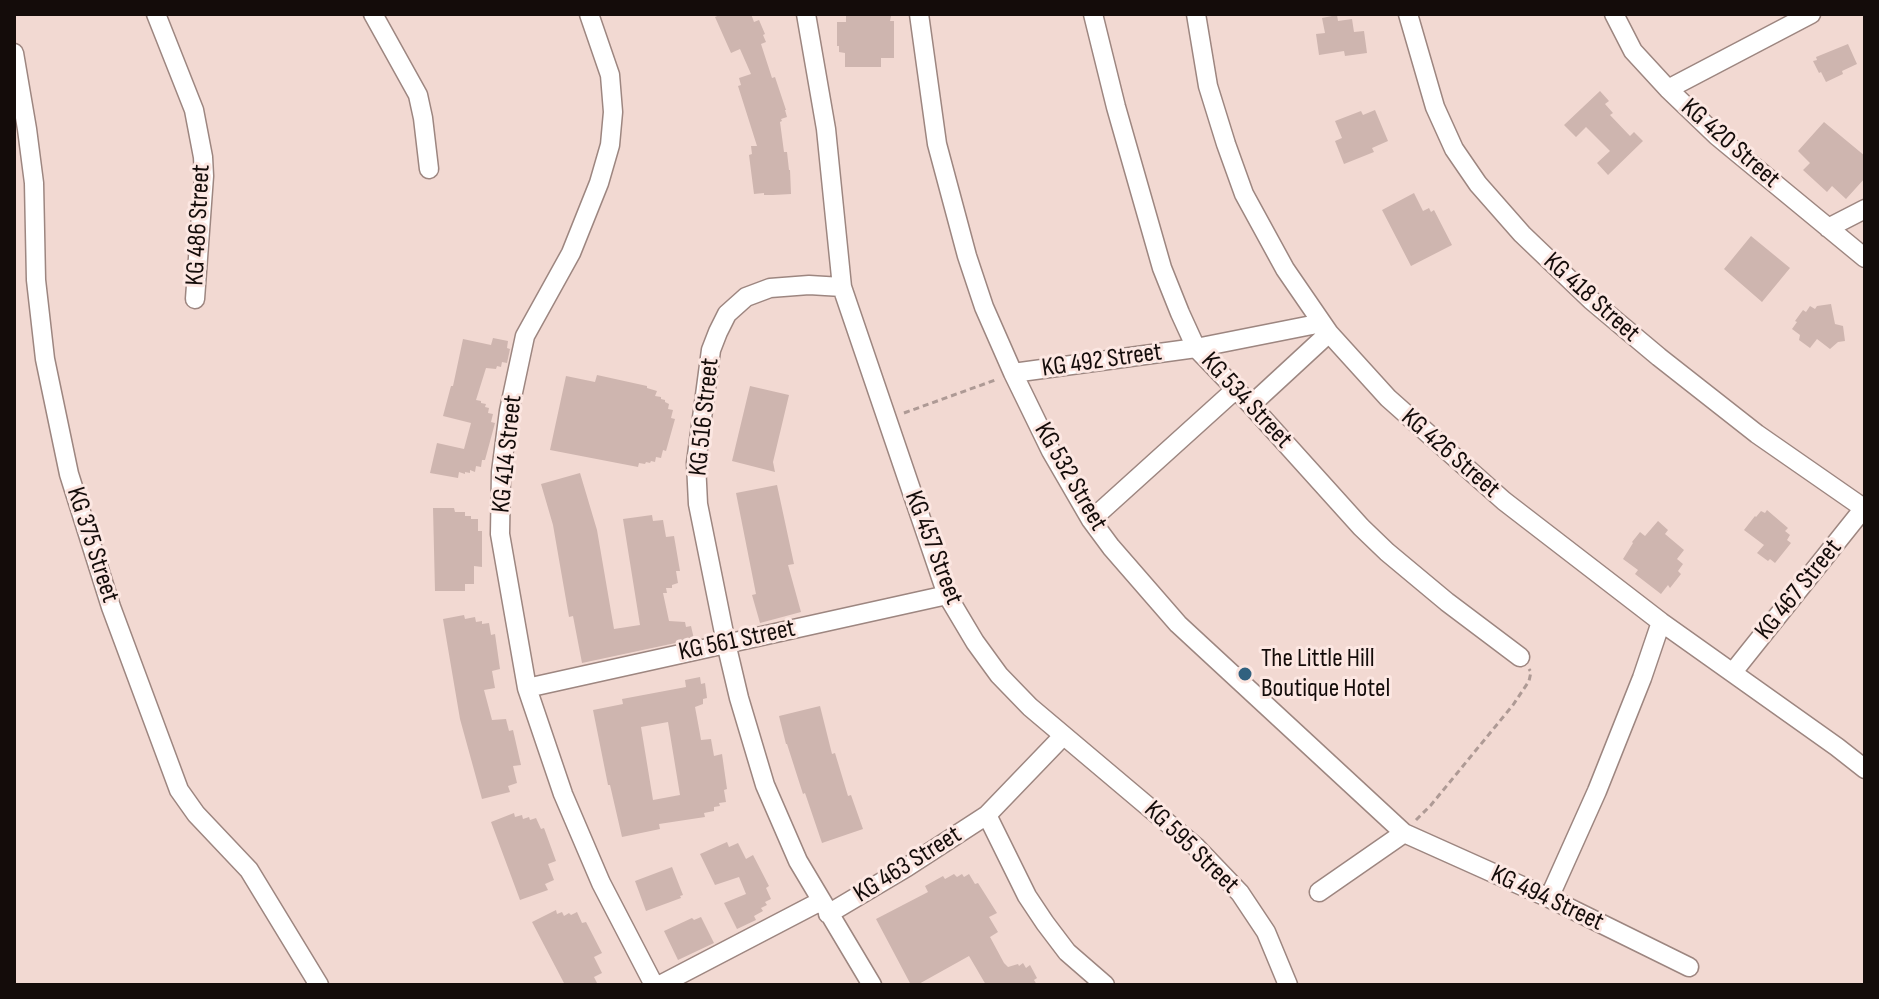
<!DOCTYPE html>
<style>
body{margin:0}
#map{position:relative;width:1879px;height:999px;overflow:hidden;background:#f2d9d2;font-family:"Sofia Sans Condensed",sans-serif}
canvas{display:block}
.frame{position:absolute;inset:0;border:16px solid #140c0a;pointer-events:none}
</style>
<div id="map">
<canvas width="1879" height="999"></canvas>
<div class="frame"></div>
</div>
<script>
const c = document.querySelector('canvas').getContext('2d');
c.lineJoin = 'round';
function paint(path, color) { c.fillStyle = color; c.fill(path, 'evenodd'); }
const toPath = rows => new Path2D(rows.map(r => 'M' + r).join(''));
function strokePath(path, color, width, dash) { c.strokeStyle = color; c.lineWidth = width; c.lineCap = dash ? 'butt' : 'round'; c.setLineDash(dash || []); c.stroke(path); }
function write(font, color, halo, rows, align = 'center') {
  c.font = font + ' "Sofia Sans Condensed",sans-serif'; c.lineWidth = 6; c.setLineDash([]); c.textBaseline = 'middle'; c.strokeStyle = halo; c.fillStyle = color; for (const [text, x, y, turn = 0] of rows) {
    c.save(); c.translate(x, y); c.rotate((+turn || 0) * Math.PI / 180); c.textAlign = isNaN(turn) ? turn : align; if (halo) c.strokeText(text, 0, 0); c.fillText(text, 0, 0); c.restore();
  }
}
const building = toPath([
 [722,14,751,14,754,22,759,20,765,34,763,35,766,42,761,44,772,78,775,77,786,110,785,110,787,117,781,119,782,121,780,122,784,152,787,152,789,170,790,170,791,194,773,195,764,195,764,193,754,194,749,155,752,154,751,146,757,146,738,86,741,85,739,78,751,74,740,49,731,53,715,17],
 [846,14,891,16,890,21,894,21,894,58,881,58,881,67,845,67,845,53,839,52,839,46,837,46,837,22,846,22],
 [1337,15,1338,21,1352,19,1354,32,1364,31,1367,53,1345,56,1344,51,1319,55,1316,34,1325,33,1322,18],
 [1848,44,1857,64,1842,71,1843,74,1826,82,1821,72,1819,73,1813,61,1817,60,1816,57],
 [1600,91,1609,101,1605,104,1613,113,1610,115,1630,136,1634,132,1643,141,1608,175,1597,163,1610,151,1586,127,1576,137,1564,125],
 [1375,110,1388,141,1372,148,1374,152,1344,164,1335,141,1342,138,1335,121,1361,111,1363,115],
 [1824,122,1865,156,1865,178,1846,199,1832,186,1827,192,1803,170,1810,163,1798,151],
 [1414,193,1423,211,1429,208,1431,212,1434,210,1452,245,1411,266,1382,210],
 [1751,236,1790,268,1762,302,1724,269],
 [1831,304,1835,324,1843,326,1845,341,1838,342,1830,349,1817,339,1810,348,1799,340,1800,335,1792,329,1797,322,1795,321,1803,310,1806,312,1810,306,1815,309,1817,306],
 [493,338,508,341,507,348,510,349,507,363,502,362,501,367,497,366,496,369,486,368,476,400,481,401,481,403,486,404,485,407,489,408,488,413,493,414,491,422,495,423,485,460,482,460,481,467,476,466,475,472,470,470,470,473,465,472,465,474,459,472,458,478,430,473,437,443,464,449,471,423,443,416,451,386,453,386,463,339,491,345],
 [597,375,647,386,647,388,657,391,655,396,661,397,661,399,665,400,665,402,669,404,668,409,673,410,671,418,675,419,666,451,663,450,661,458,656,457,655,462,651,461,650,463,646,462,645,464,639,463,638,467,550,450,566,376,595,382],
 [750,386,789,395,773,462,775,472,732,461],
 [580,473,597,530,614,629,640,625,623,519,652,515,653,521,663,520,666,537,674,536,680,571,676,571,678,583,672,585,672,588,666,588,667,593,663,593,669,621,685,622,686,627,691,626,694,639,582,663,573,616,569,617,553,525,541,484],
 [777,485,794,564,788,565,801,612,760,623,752,595,756,594,736,493],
 [433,508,454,508,455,512,465,512,465,516,471,516,471,519,478,519,478,531,482,531,482,567,474,566,474,584,465,584,465,591,435,591],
 [1767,510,1788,528,1785,531,1790,535,1787,540,1791,543,1775,563,1770,559,1768,561,1757,553,1764,545,1744,530,1755,516,1756,517,1761,511,1765,513],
 [1658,521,1668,530,1665,534,1684,550,1677,559,1683,564,1678,571,1681,574,1670,588,1668,585,1661,594,1635,574,1638,570,1623,559,1633,543,1632,542,1640,532,1645,536],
 [464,615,465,619,475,617,476,622,482,621,482,624,489,623,491,635,495,634,500,669,492,671,495,688,484,690,492,720,506,719,509,731,513,730,521,765,513,766,517,783,508,786,510,792,482,799,460,719,443,619],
 [700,677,701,684,705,683,707,698,703,699,703,704,695,707,700,734,701,740,711,739,714,756,722,754,727,789,724,790,726,802,719,803,720,806,714,807,714,811,704,813,705,817,659,824,660,829,622,837,610,785,608,785,593,710,623,704,622,699,686,687,685,680],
 [668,722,680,795,653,800,641,727],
 [820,706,832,754,835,753,848,796,851,795,863,829,822,843,805,793,803,794,787,744,786,744,779,716],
 [514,813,515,817,522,815,523,819,529,817,530,820,536,818,541,829,544,828,556,861,548,864,554,880,545,884,548,890,520,900,491,822],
 [727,842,729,847,738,843,746,859,753,855,769,886,766,888,771,899,765,902,767,905,761,908,763,911,754,916,756,920,737,929,724,903,746,894,739,877,715,885,700,854],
 [672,867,683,895,680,896,681,898,646,911,635,881],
 [954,874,957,877,962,874,964,877,969,874,975,884,978,883,997,913,989,917,998,932,990,937,1004,963,1008,967,1018,964,1019,966,1023,963,1026,968,1030,965,1037,978,1034,980,1037,985,986,985,969,956,917,985,911,985,876,919,928,892,925,886,943,876,945,879],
 [556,910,557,914,562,912,564,916,569,913,571,915,577,912,582,923,586,922,602,953,594,957,602,973,594,977,598,985,565,985,532,922],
 [701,917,714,943,678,960,664,931,692,918,694,920]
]);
const path = toPath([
 [904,413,998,379],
 [1416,820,1431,805,1513,705,1529,681,1531,672,1529,669]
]);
const minor = toPath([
 [156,14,194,110,203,157,204,176,195,299],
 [373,14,418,95,423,118,429,169],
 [589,14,610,75,613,112,610,145,599,183,571,253,525,336,509,411,501,472,500,534,527,688,563,794,601,883,654,985],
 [806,14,826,129,842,287,947,595,975,642,999,675,1030,707,1196,847,1240,893,1266,932,1288,985],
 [919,14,937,144,967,256,984,307,1013,373,1051,451,1091,520,1111,547,1178,624,1404,833,1549,898,1689,967],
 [1093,14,1116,107,1162,268,1180,313,1196,348,1251,405,1361,527,1387,552,1447,602,1520,657],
 [1196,14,1208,86,1226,144,1244,194,1285,269,1329,333,1388,398,1504,501,1661,622,1837,747,1865,769],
 [1408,14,1435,107,1454,149,1478,184,1522,234,1591,300,1659,357,1757,434,1865,509],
 [1614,14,1633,51,1668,89,1717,136,1865,258],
 [14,53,27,129,34,183,36,280,45,359,69,474,111,607,179,790,196,814,249,870,319,985],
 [1668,89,1811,14],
 [1828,228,1865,209],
 [842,287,809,285,770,288,746,297,727,314,718,332,711,350,696,463,698,504,726,643,739,698,765,785,798,861,872,985],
 [1013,373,1196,348,1322,323],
 [1251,405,1329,333],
 [1091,520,1236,389],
 [1733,672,1864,508],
 [527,688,947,595],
 [1063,736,987,815,1027,896,1045,923,1067,952,1105,985],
 [1319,892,1404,833],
 [1549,898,1597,791,1642,678,1661,622],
 [828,914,907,867,987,815],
 [660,985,821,901]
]);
const markers = [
 [1245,674,8,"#31617f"]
];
const streetNames = [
 ["KG 420 Street",1730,144,41],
 ["KG 486 Street",199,225,-87],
 ["KG 418 Street",1591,298,42],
 ["KG 492 Street",1102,361,-8],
 ["KG 534 Street",1246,401,47],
 ["KG 516 Street",705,417,-84],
 ["KG 414 Street",508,454,-84],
 ["KG 426 Street",1450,454,41],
 ["KG 532 Street",1070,477,60],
 ["KG 375 Street",92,545,72],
 ["KG 457 Street",933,548,69],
 ["KG 467 Street",1799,590,-51],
 ["KG 561 Street",737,641,-12],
 ["KG 595 Street",1191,848,44],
 ["KG 463 Street",908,865,-32],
 ["KG 494 Street",1547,899,25]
];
const poiNames = [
 ["The Little Hill",1261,659],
 ["Boutique Hotel",1261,689]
];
paint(building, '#ceb5af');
strokePath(minor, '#9d8680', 21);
strokePath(path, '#ae9a95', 3, [6, 4]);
strokePath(minor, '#fff', 18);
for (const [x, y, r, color] of markers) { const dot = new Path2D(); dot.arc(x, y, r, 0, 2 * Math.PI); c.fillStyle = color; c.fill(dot); strokePath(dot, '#fce7e2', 3); }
write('26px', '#140c0a', '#fce7e2', streetNames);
write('26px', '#140c0a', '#fce7e2', poiNames, 'left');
</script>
